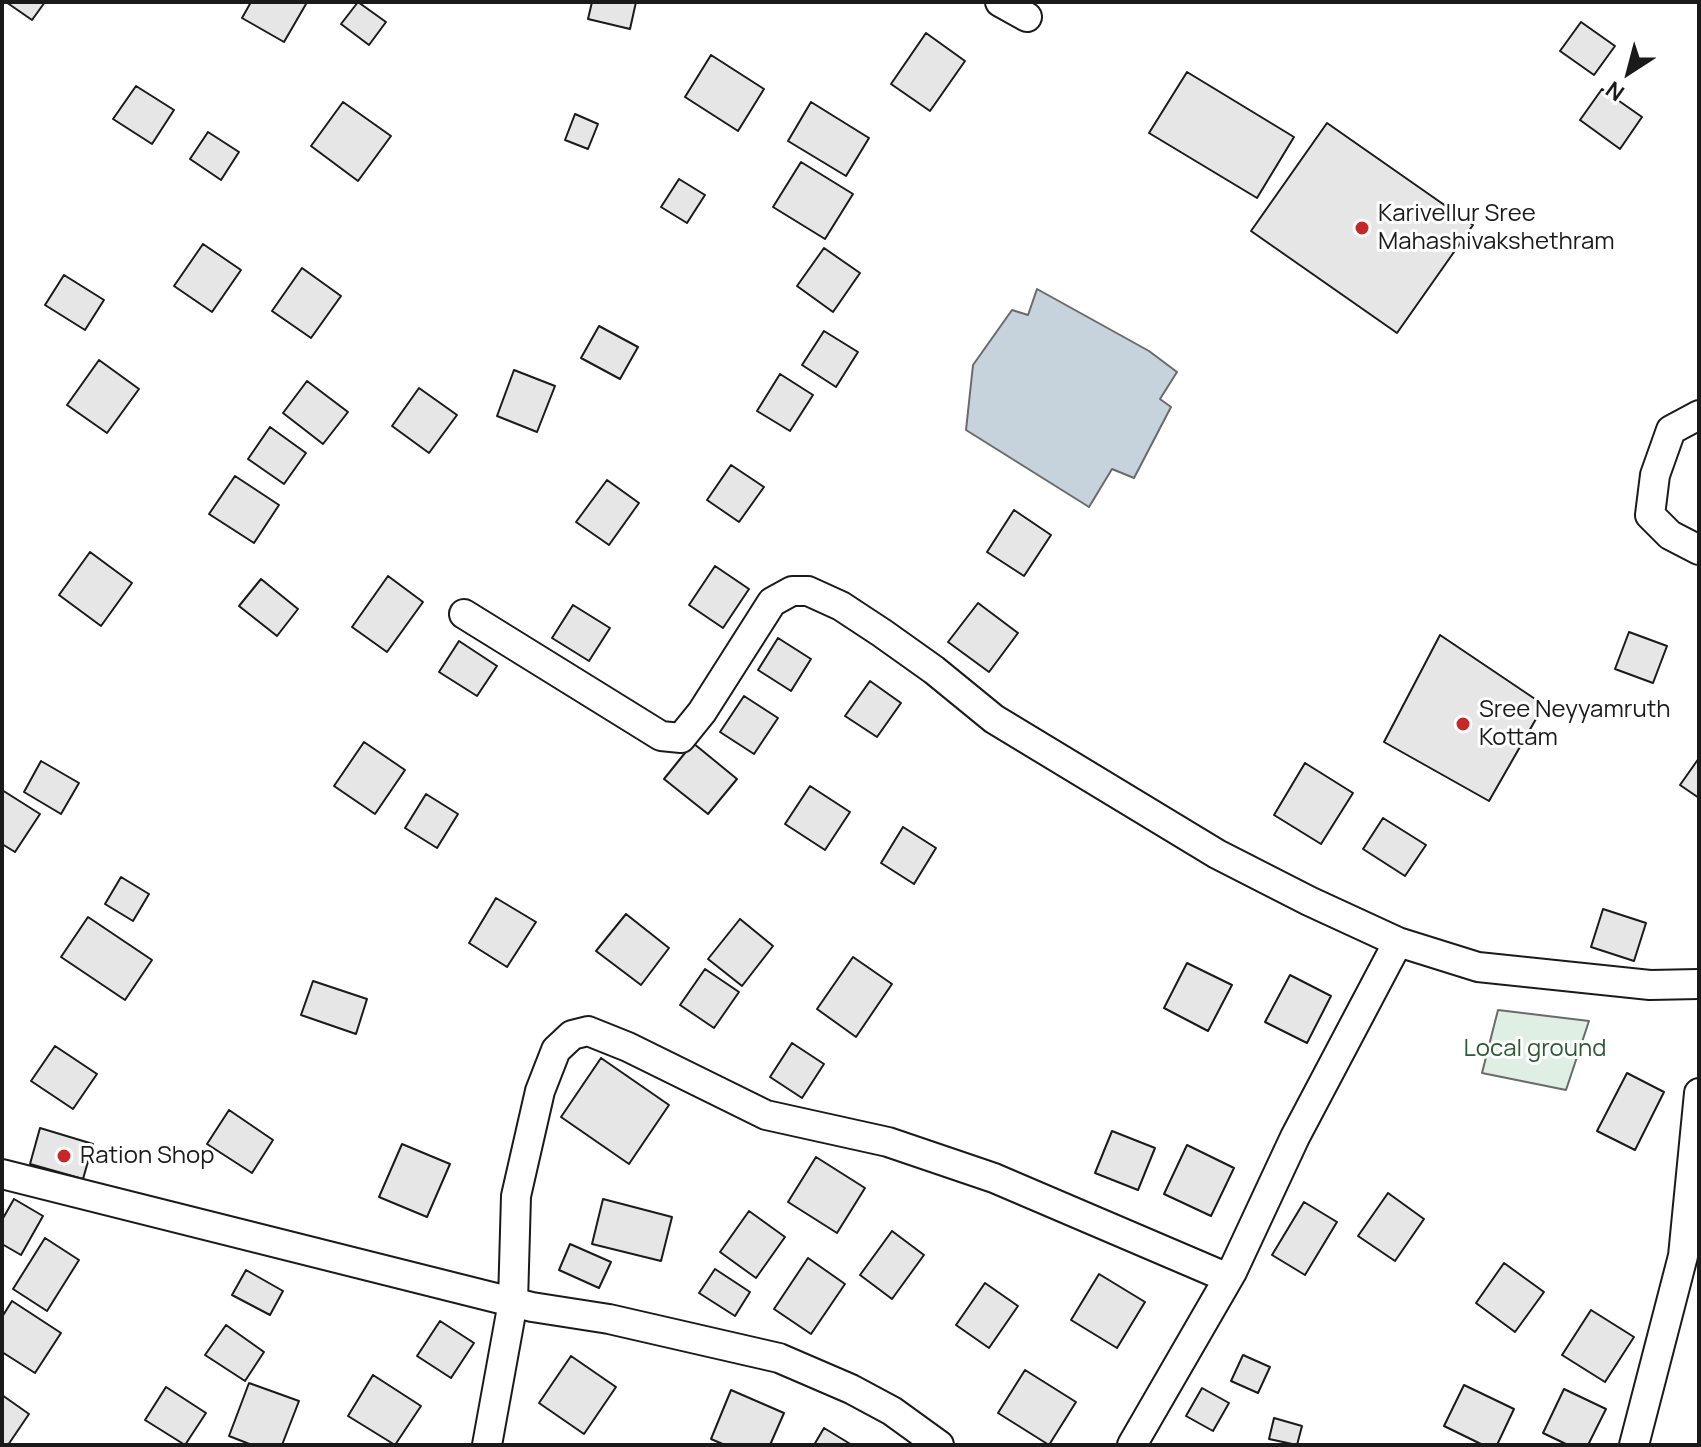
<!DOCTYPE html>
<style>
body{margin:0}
#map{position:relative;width:1701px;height:1447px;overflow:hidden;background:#fff;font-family:Manrope,sans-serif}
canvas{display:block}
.frame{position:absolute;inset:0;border:4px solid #1a1a1a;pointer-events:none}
.north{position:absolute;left:1589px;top:32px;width:80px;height:80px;-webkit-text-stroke:6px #fff;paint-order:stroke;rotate:216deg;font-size:22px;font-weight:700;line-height:32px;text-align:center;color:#1a1a1a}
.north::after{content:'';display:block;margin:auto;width:28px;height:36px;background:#1a1a1a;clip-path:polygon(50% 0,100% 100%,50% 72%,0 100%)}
</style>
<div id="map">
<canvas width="1701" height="1447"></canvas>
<div class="frame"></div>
<div class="north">N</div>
</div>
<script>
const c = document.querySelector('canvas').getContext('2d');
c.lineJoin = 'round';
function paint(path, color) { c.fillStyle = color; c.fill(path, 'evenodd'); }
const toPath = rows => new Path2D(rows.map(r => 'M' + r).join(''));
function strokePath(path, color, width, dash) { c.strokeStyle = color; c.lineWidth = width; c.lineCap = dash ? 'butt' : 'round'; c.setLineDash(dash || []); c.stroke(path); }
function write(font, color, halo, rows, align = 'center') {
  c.font = font + ' Manrope,sans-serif'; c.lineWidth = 6; c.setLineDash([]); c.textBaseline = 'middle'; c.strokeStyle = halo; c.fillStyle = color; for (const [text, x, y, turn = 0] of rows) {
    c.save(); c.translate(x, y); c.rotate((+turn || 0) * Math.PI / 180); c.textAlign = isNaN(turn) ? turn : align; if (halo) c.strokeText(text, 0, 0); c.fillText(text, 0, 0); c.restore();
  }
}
const green = toPath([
 [1498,1010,1589,1021,1566,1090,1482,1073,1498,1010]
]);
const water = toPath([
 [1037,289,1149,351,1177,372,1160,399,1171,407,1134,478,1112,469,1089,507,966,430,973,365,1012,310,1028,315,1037,289]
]);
const building = toPath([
 [6,2,45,2,32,20,6,2],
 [251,2,302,2,306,4,284,42,242,18,251,2],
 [358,2,386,22,369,45,341,24,358,2],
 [592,2,636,2,630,29,588,19,592,2],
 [1581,22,1615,46,1594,75,1560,51,1581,22],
 [926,33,965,61,930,111,891,84,926,33],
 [711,55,764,89,738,131,685,97,711,55],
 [1187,72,1294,137,1257,198,1149,133,1187,72],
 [136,86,174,110,152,144,113,119,136,86],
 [1602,89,1642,117,1620,149,1580,120,1602,89],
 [343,102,391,136,358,181,311,146,343,102],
 [811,102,869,138,846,176,788,141,811,102],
 [575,114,598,124,588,149,565,140,575,114],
 [1327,123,1473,225,1397,333,1251,231,1327,123],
 [208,132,239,152,221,180,190,159,208,132],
 [801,162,853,194,825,239,773,207,801,162],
 [679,179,705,195,687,223,661,207,679,179],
 [203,244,241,270,212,312,174,286,203,244],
 [824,248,860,273,833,312,797,286,824,248],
 [302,268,341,296,311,338,272,311,302,268],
 [64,275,104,300,85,330,45,305,64,275],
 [599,326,638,347,620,379,581,358,599,326],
 [824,331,858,352,836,387,802,365,824,331],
 [99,360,139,389,107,433,67,405,99,360],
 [514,370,555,386,537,432,497,416,514,370],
 [780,374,813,395,790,431,757,411,780,374],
 [307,381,348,412,323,444,283,413,307,381],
 [419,388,457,415,429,453,392,426,419,388],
 [270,427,306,453,284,484,248,459,270,427],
 [731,465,764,487,739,522,707,500,731,465],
 [235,476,279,505,254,543,209,514,235,476],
 [607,480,639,503,609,545,576,522,607,480],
 [1014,510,1051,535,1024,576,987,552,1014,510],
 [90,552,132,583,101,626,59,595,90,552],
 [715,566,749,589,723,628,689,605,715,566],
 [388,576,423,602,387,652,352,627,388,576],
 [261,579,298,609,277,636,239,606,261,579],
 [978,603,1018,633,989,672,948,642,978,603],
 [573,605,610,628,589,661,552,638,573,605],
 [1629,632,1667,646,1653,683,1615,669,1629,632],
 [1440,635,1544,705,1489,801,1384,742,1440,635],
 [778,638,811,659,791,691,758,670,778,638],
 [459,641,497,666,477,696,439,672,459,641],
 [870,681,901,703,877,737,845,716,870,681],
 [744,696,778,718,754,754,720,732,744,696],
 [364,742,405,770,375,814,334,786,364,742],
 [693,743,737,779,708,814,664,779,693,743],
 [1699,758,1699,798,1680,785,1699,758],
 [41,761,79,783,61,814,24,792,41,761],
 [1305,763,1353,793,1321,844,1274,815,1305,763],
 [810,786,850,812,825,850,785,824,810,786],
 [2,790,40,814,15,852,2,844,2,790],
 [426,794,458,814,437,848,405,828,426,794],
 [1383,818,1426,845,1405,876,1363,849,1383,818],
 [903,827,936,848,914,884,881,863,903,827],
 [121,877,149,894,133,921,105,904,121,877],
 [496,898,536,922,507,967,469,943,496,898],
 [1603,909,1646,923,1634,961,1591,947,1603,909],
 [626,914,669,948,641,985,596,951,626,914],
 [88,917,152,960,125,1000,61,957,88,917],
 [740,919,773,946,742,986,708,959,740,919],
 [853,957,892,984,856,1037,817,1009,853,957],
 [1187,963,1232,985,1208,1031,1164,1008,1187,963],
 [705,969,739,992,714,1028,680,1005,705,969],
 [1290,975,1331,996,1307,1043,1265,1022,1290,975],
 [313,981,367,999,356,1034,301,1015,313,981],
 [792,1043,824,1064,802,1098,770,1077,792,1043],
 [55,1046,97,1074,73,1109,31,1081,55,1046],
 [601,1058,669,1105,629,1164,561,1117,601,1058],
 [1627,1073,1664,1092,1635,1150,1597,1131,1627,1073],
 [229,1110,273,1140,252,1173,207,1144,229,1110],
 [40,1128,93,1144,83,1179,30,1164,40,1128],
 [1112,1131,1155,1148,1138,1190,1095,1173,1112,1131],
 [402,1144,450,1164,427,1217,379,1197,402,1144],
 [1187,1145,1234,1168,1211,1216,1164,1194,1187,1145],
 [816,1157,865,1188,837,1233,788,1202,816,1157],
 [1388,1193,1424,1219,1395,1261,1358,1236,1388,1193],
 [14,1199,43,1216,21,1255,2,1244,2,1220,14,1199],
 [603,1199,672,1217,661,1261,592,1244,603,1199],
 [1304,1202,1337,1222,1305,1275,1272,1255,1304,1202],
 [749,1211,785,1237,756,1278,720,1252,749,1211],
 [892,1231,924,1255,892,1299,860,1275,892,1231],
 [45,1238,79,1260,47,1311,13,1289,45,1238],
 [570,1244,611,1262,599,1288,559,1270,570,1244],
 [808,1258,845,1284,811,1334,774,1309,808,1258],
 [1504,1263,1544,1292,1515,1332,1476,1303,1504,1263],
 [715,1269,750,1292,735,1316,699,1293,715,1269],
 [246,1270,283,1291,270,1315,232,1295,246,1270],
 [1099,1274,1145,1302,1117,1348,1071,1320,1099,1274],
 [985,1283,1018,1306,989,1348,956,1325,985,1283],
 [12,1301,61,1333,35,1373,2,1352,2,1317,12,1301],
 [1591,1310,1634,1337,1605,1382,1562,1355,1591,1310],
 [440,1321,474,1343,451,1378,417,1356,440,1321],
 [226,1325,264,1352,245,1381,205,1355,226,1325],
 [1243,1355,1270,1367,1258,1393,1231,1381,1243,1355],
 [571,1356,616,1387,584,1434,539,1403,571,1356],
 [1025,1370,1076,1402,1049,1445,998,1413,1025,1370],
 [373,1375,421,1406,395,1445,348,1416,373,1375],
 [249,1383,299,1401,282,1445,252,1445,229,1436,249,1383],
 [1464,1385,1514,1409,1497,1445,1483,1445,1444,1426,1464,1385],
 [166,1387,206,1413,185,1445,145,1420,166,1387],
 [1202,1388,1229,1403,1213,1431,1186,1416,1202,1388],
 [1564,1389,1606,1409,1588,1445,1568,1445,1543,1433,1564,1389],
 [731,1390,784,1413,770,1445,725,1445,711,1439,731,1390],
 [2,1395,29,1414,8,1445,2,1445,2,1395],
 [1274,1418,1302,1426,1297,1445,1269,1439,1274,1418],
 [824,1428,852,1445,814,1445,824,1428]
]);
const minor = toPath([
 [1000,2,1027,17],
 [1699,415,1671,430,1655,475,1650,515,1670,535,1699,550],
 [464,614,661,736,681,738,702,712,772,602,792,591,808,591,841,606,882,633,934,670,994,719,1217,854,1309,901,1398,942,1478,967,1650,985,1699,984],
 [2,1174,532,1307,609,1319,779,1358,851,1389,892,1411,939,1445],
 [487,1445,513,1302,516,1196,540,1091,556,1050,572,1035,588,1031,628,1047,766,1115,888,1142,994,1178,1228,1278],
 [1132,1445,1232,1272,1295,1137,1398,942],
 [1634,1445,1683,1256,1699,1093]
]);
const markers = [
 [1362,228,8,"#c62828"],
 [1463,724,8,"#c62828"],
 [64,1156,8,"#c62828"]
];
const poiNames = [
 ["Karivellur Sree",1378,214],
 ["Mahashivakshethram",1378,242],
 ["Sree Neyyamruth",1479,710],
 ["Kottam",1479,738],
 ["Ration Shop",80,1156]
];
const parkNames = [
 ["Local ground",1535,1049]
];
paint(green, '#e0efe3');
strokePath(green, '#6a6a6a', 2);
paint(water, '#c6d2dc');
strokePath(water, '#6a6a6a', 2);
paint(building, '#e6e6e6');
strokePath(building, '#1a1a1a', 2);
strokePath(minor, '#1a1a1a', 32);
strokePath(minor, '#fff', 28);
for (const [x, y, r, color] of markers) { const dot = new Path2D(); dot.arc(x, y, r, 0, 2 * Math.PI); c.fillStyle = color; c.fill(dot); strokePath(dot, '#fff', 3); }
write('24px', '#1a1a1a', '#fff', poiNames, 'left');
write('24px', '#2b5a34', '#fff', parkNames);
</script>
